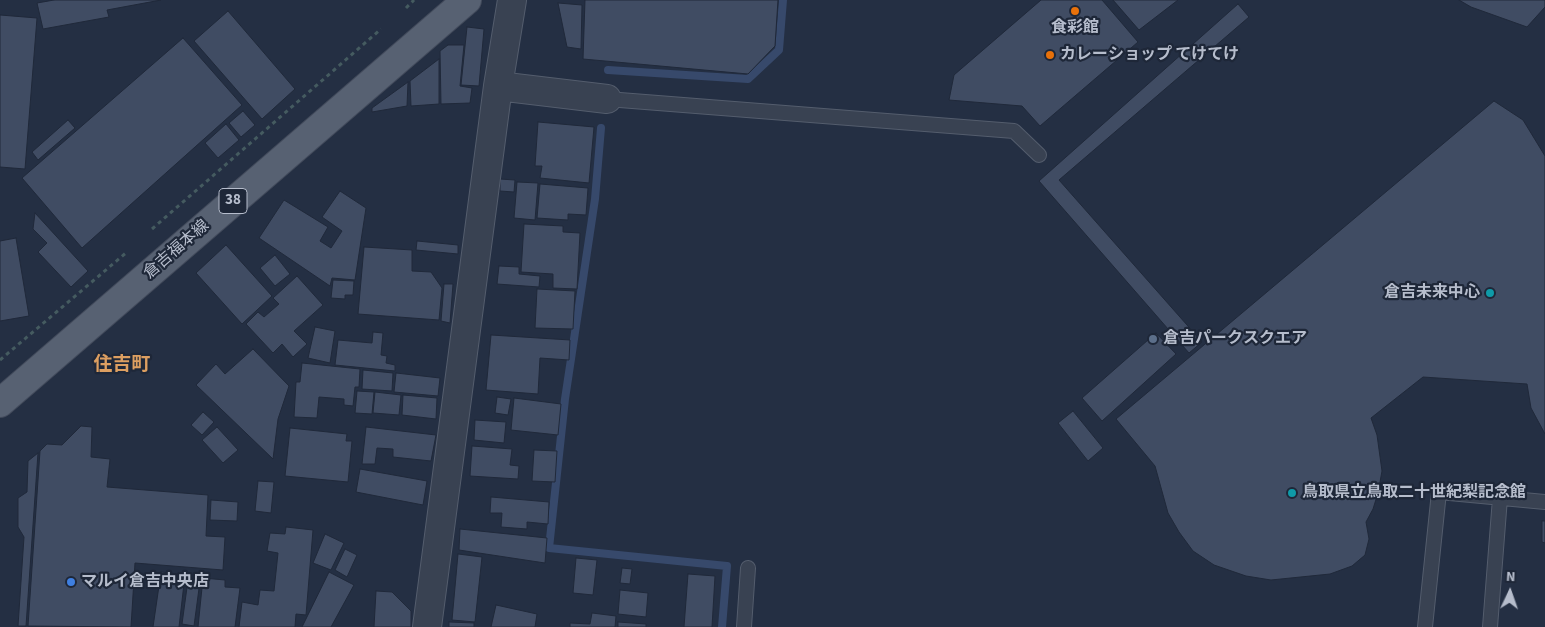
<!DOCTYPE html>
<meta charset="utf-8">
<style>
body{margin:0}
#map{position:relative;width:1545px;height:627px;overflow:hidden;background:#242f43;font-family:"Source Sans 3",sans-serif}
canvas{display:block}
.north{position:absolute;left:1485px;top:567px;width:50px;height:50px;-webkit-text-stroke:4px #1e2738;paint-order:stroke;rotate:3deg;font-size:14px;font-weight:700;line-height:20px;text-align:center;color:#b6bdcc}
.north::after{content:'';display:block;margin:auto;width:18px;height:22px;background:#b6bdcc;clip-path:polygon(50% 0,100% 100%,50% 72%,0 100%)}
</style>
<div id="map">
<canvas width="1545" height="627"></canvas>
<div class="north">N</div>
</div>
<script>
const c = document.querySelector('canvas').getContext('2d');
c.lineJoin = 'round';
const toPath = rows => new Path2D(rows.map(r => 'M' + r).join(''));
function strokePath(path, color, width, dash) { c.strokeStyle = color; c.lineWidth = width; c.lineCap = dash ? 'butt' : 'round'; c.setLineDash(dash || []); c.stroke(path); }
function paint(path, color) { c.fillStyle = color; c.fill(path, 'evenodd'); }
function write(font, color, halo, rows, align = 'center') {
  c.font = font + ' "Source Sans 3","Noto Sans JP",sans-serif'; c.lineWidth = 4.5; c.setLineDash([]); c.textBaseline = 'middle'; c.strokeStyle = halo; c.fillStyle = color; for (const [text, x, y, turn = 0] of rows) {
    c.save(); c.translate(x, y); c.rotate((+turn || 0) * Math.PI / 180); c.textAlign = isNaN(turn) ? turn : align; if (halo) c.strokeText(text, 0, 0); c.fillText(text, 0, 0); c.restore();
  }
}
const stream = toPath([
 [608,70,748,79,779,50,783,0],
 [601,128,595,199,565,399,549,548,727,566,722,627]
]);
const building = toPath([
 [54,0,161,0,107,10,109,17,43,29,37,3,54,0],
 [585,0,778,0,775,46,748,74,583,59,585,0],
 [1041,0,1102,0,1138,42,1040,126,1022,106,949,100,954,75,1041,0],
 [1113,0,1178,0,1139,30,1113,0],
 [1459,0,1545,0,1545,7,1527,27,1471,7,1459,0],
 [558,3,582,5,581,49,567,47,558,3],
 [1238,4,1249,17,1059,180,1202,342,1189,353,1039,181,1238,4],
 [228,11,295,89,262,119,194,41,228,11],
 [0,15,37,18,25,169,0,167,0,15],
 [467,27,484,29,479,86,461,85,467,27],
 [183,38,242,105,82,248,22,178,183,38],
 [448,45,464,45,460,86,472,88,470,103,441,104,440,51,448,45],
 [439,59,439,104,411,106,410,81,439,59],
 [408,82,407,106,372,112,372,108,408,82],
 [1494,101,1523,120,1545,156,1545,434,1531,408,1527,384,1423,377,1371,418,1377,435,1382,471,1378,493,1373,509,1366,522,1369,539,1365,555,1352,566,1330,574,1271,580,1246,576,1214,565,1193,551,1179,532,1168,513,1155,466,1116,419,1494,101],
 [243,111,255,125,241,137,229,123,243,111],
 [68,120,75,128,38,160,32,152,68,120],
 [538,122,594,127,589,183,540,178,542,166,535,166,538,122],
 [226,124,239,140,218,158,205,143,226,124],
 [500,179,515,180,514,192,500,191,500,179],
 [517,182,538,183,535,220,514,218,517,182],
 [540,184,588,188,586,215,568,214,568,220,537,218,540,184],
 [340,191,366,208,355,280,332,278,330,286,259,238,284,200,328,227,320,241,331,248,342,231,322,217,340,191],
 [35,213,88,271,71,287,38,252,47,243,33,229,35,213],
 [524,224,563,226,563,232,580,233,577,289,553,288,553,274,521,272,524,224],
 [16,238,29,316,0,321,0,241,16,238],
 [417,241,458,245,458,254,416,250,417,241],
 [226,245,272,296,242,324,196,273,226,245],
 [364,247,412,250,412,271,431,272,442,288,439,320,358,314,364,247],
 [275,255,290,274,275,286,260,268,275,255],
 [499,266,519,267,519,274,540,276,539,287,497,284,499,266],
 [297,276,323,305,294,331,307,344,293,357,282,344,273,353,246,324,258,312,264,317,279,304,273,298,297,276],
 [333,280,354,281,353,295,345,295,345,299,331,298,333,280],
 [444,284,453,284,450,323,441,321,444,284],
 [537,289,575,291,573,329,535,328,537,289],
 [315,327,335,331,330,363,308,358,315,327],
 [373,332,383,333,381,355,387,356,386,363,395,365,395,371,335,365,338,340,372,343,373,332],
 [1156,333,1176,354,1102,421,1082,398,1156,333],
 [491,335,570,340,569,360,540,358,538,394,486,390,491,335],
 [253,349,289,386,278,419,273,459,196,385,216,364,225,374,253,349],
 [302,363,360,369,359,387,355,387,353,406,344,405,344,399,319,397,317,418,294,417,296,382,300,382,302,363],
 [363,370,393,373,392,391,362,389,363,370],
 [396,373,440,378,438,396,394,392,396,373],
 [357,391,374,392,372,414,355,413,357,391],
 [375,392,401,395,399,415,373,413,375,392],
 [403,395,437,398,436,419,402,415,403,395],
 [497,397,511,399,508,415,495,413,497,397],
 [514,398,561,404,558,435,511,430,514,398],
 [1073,411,1103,448,1088,461,1058,423,1073,411],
 [203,412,214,422,202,435,191,425,203,412],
 [475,420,506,422,504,443,474,440,475,420],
 [81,426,92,427,91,457,110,459,107,487,208,495,206,536,225,537,223,570,135,563,131,627,28,626,40,451,47,444,62,445,81,426],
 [217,427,238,450,223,463,202,440,217,427],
 [366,427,436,435,431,461,393,457,393,449,377,448,375,464,362,464,366,427],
 [290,428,347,434,346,441,352,441,348,482,285,476,290,428],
 [472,446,512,449,510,465,519,466,518,479,470,476,472,446],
 [534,450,557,451,555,482,532,481,534,450],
 [38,453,26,626,18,626,24,537,18,527,18,498,27,492,28,461,38,453],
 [360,469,427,481,423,505,356,492,360,469],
 [258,481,274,482,271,513,255,511,258,481],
 [491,497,549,502,548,524,527,522,527,529,501,527,502,513,490,513,491,497],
 [211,500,238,502,237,521,210,520,211,500],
 [1542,521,1545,521,1545,543,1542,542,1542,521],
 [286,527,313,530,306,615,296,614,295,627,239,627,242,602,258,605,260,590,274,591,278,553,267,551,270,533,285,534,286,527],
 [460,529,547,538,545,563,459,550,460,529],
 [325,534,344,543,331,570,313,563,325,534],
 [345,549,357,555,347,577,335,570,345,549],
 [458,554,482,557,475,622,452,620,458,554],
 [576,558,597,560,593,595,573,593,576,558],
 [622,568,632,569,630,584,620,583,622,568],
 [161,572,185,575,179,627,153,627,161,572],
 [329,572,354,585,331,627,302,627,329,572],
 [688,574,715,576,712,627,684,627,688,574],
 [203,578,225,580,225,587,240,588,235,627,198,627,203,578],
 [188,580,200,581,194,626,182,624,188,580],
 [620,590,648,593,646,617,618,614,620,590],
 [376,591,392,592,411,611,411,627,374,627,376,591],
 [496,605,537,614,535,627,491,627,496,605],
 [592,613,616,616,615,627,570,627,570,623,590,624,592,613],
 [449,622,474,623,474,627,449,627,449,622],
 [618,622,646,624,646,627,618,627,618,622]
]);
const path = toPath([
 [406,8,414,0],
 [152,229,381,29],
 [0,360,127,252]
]);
const lane = toPath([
 [607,99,1014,131,1039,155],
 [744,627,748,568],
 [1425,627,1439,492,1545,502],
 [1490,627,1500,498]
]);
const street = toPath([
 [498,86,607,99],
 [427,627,498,86,512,0]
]);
const primary = toPath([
 [0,403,467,0]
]);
const markers = [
 [1075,11,5,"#e8710a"],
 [1050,55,5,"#e8710a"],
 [1490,293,5,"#0f9aa8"],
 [1153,339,5,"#5c6f8a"],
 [1292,493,5,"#0f9aa8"],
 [71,582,5,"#3f7fe0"]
];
const shields = [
 [233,201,28]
];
const shieldNames = [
 ["38",233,201]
];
const poiNames = [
 ["食彩館",1075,28,"center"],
 ["カレーショップ てけてけ",1060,55],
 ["倉吉未来中心",1480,293,"right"],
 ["倉吉パークスクエア",1163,339],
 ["鳥取県立鳥取二十世紀梨記念館",1302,493],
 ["マルイ倉吉中央店",81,582]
];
const streetNames = [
 ["倉吉福本線",177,250,-41]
];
const quarterNames = [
 ["住吉町",122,366]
];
strokePath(stream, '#37496b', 8);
paint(building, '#404c63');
strokePath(building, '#20293a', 1);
strokePath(lane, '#545d6d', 16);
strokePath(street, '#545d6d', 30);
strokePath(primary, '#434b5c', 30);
strokePath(path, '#455b60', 3, [4, 4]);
strokePath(lane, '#394252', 14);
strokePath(street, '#394252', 28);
strokePath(primary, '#576172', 28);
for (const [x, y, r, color] of markers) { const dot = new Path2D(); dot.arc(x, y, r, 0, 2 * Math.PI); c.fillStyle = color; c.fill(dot); strokePath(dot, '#1e2738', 2); }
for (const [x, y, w] of shields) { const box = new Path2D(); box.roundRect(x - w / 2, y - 12.5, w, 25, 4); c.fillStyle = '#1e2738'; c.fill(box); strokePath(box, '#b6bdcc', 1); }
write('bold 15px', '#b6bdcc', null, shieldNames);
write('bold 16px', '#b6bdcc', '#1e2738', poiNames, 'left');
write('16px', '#b6bdcc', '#1e2738', streetNames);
write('bold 19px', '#dd9f61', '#1e2738', quarterNames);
</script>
